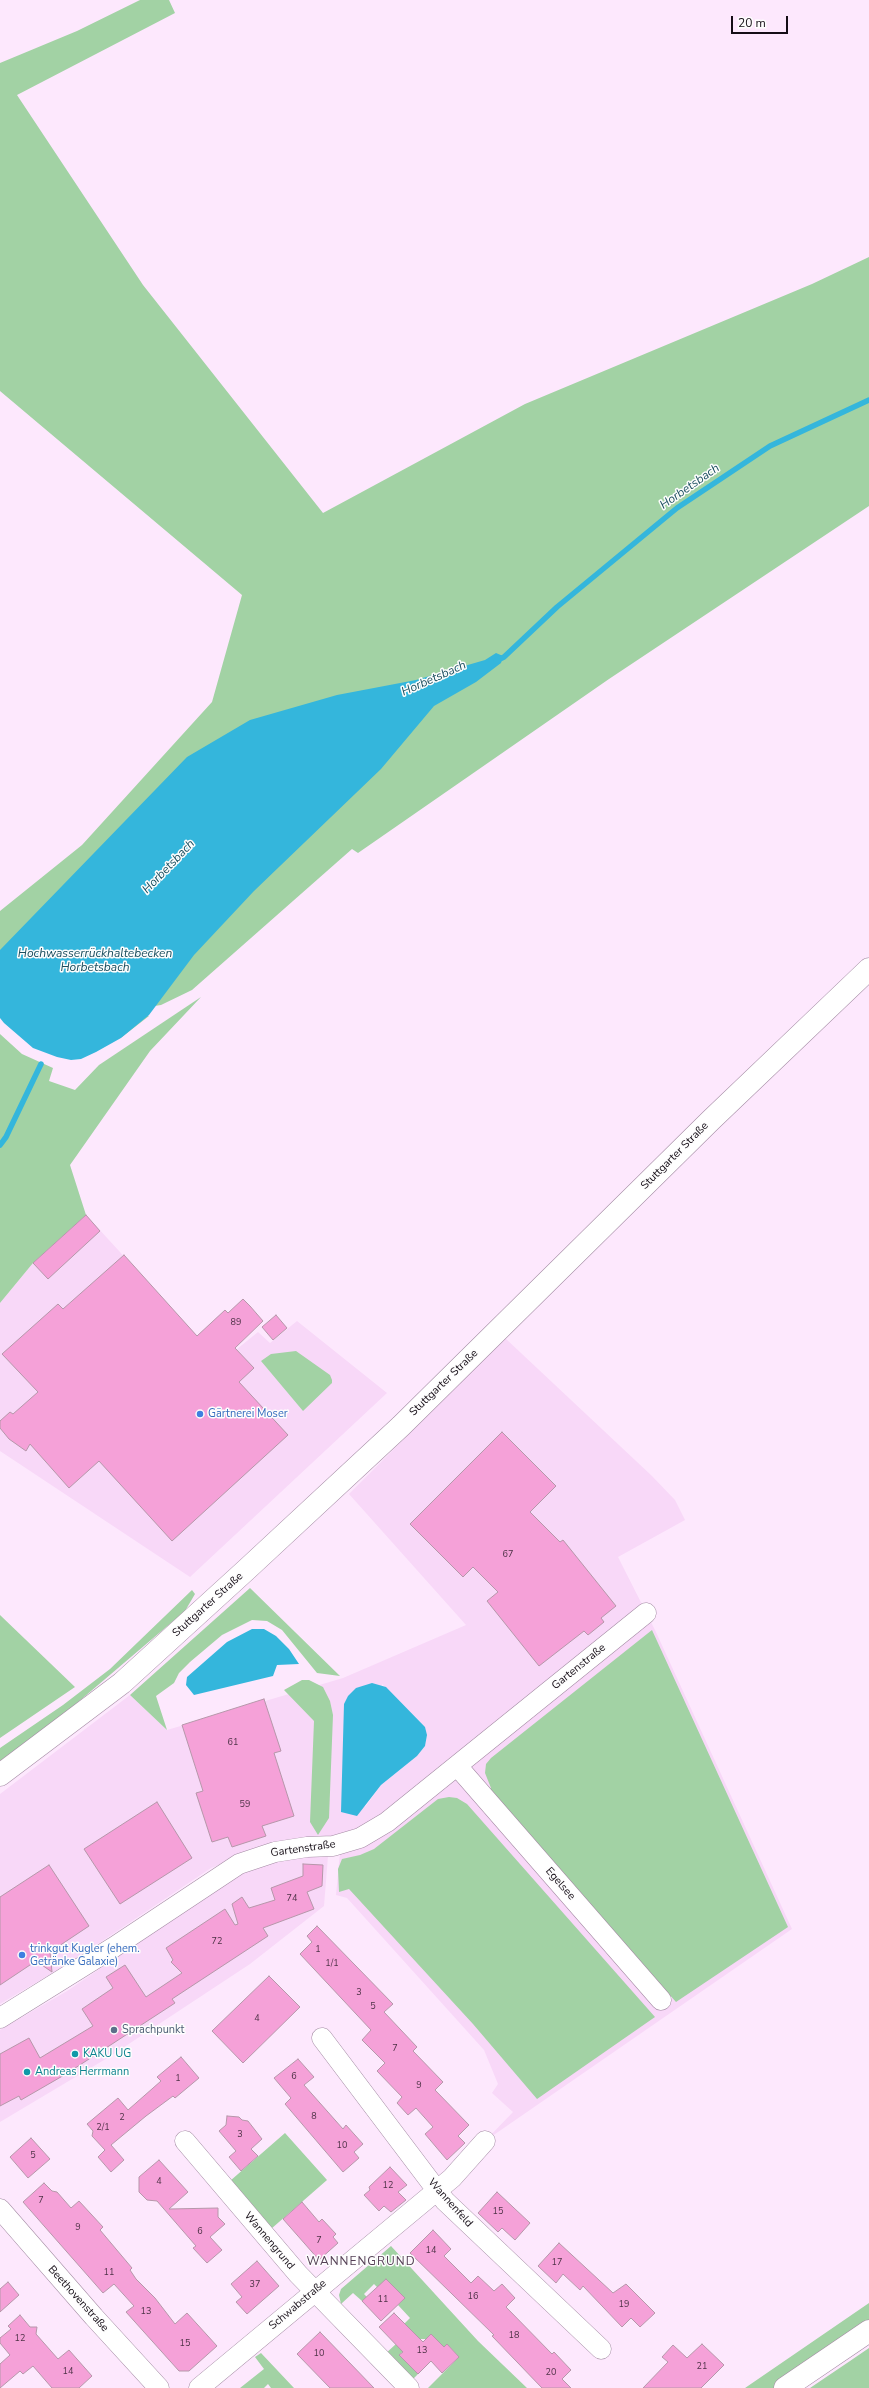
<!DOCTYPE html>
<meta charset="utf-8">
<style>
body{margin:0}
#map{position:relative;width:869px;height:2388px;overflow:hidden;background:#fde8fd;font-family:"Nunito Sans",sans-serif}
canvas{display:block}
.scale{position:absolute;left:731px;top:16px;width:57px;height:18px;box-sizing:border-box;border:2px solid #150d16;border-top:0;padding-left:5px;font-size:12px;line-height:14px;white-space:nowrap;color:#150d16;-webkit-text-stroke:3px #fdfdfd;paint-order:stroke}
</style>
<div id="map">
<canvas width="869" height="2388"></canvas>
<div class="scale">20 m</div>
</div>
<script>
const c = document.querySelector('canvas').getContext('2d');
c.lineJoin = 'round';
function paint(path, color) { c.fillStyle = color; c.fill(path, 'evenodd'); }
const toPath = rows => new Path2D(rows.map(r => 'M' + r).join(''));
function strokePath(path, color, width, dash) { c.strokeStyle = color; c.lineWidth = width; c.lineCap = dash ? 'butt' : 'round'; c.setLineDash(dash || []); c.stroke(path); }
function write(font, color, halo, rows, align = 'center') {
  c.font = font + ' "Nunito Sans",sans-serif'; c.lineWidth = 3; c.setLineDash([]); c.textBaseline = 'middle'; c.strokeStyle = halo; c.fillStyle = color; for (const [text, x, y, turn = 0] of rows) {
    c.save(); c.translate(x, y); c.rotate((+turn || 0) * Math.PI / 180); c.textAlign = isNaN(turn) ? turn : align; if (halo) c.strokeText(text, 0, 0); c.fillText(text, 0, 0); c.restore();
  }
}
const built = toPath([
 [86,1215,221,1362,258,1332,270,1343,297,1321,387,1393,190,1577,0,1451,0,1303,33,1263],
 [505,1338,652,1476,675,1500,685,1520,618,1557,655,1630,792,1929,485,2141,513,2112,492,2093,498,2084,484,2050,347,1898,336,1895,341,1841,262,1848,211,1868,74,1960,0,2004,0,1794,130,1695,167,1730,343,1678,466,1625,349,1494],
 [382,1684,425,1727,427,1735,425,1746,417,1756,381,1785,365,1807],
 [309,1855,328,1856,324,1906,250,1964,109,2057,0,2122,0,2030,67,1991,240,1874,280,1860]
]);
const green = toPath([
 [140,0,169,0,175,13,17,95,143,285,323,513,525,404,812,284,869,257,869,506,609,679,358,853,352,849,192,990,161,1005,79,1018,139,1013,149,1016,122,1037,0,1013,0,911,82,845,212,702,242,595,0,391,0,63,77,31],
 [201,997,150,1051,70,1165,86,1215,33,1263,0,1303,0,1034,22,1054,53,1068,49,1081,75,1090,99,1065],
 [296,1351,330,1375,332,1380,332,1383,303,1411,261,1361,271,1354],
 [250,1588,340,1676,317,1673,282,1630,267,1621,252,1620,222,1635,190,1662,179,1673,174,1683,156,1696,167,1730,130,1695],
 [192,1590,195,1594,185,1611,57,1720,0,1761,0,1748,63,1705,110,1669],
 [0,1615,75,1687,0,1738],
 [652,1630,788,1927,676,2002,488,1791,491,1788,485,1773,486,1764,491,1758],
 [302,1680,309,1680,323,1687,330,1701,333,1715,329,1818,318,1835,310,1822,314,1721,284,1690],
 [449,1797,457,1798,467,1804,655,2017,537,2099,473,2024,349,1889,339,1892,338,1869,342,1859,360,1855,374,1849,438,1799],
 [285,2133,327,2180,271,2229,230,2181],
 [391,2246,478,2341,527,2388,428,2388,459,2357,447,2344,444,2347,431,2334,426,2339,420,2339,408,2347,399,2355,418,2374,412,2380,385,2354,396,2344,390,2338,410,2318,398,2305,404,2298,386,2279,378,2288,374,2284,364,2294,367,2297,362,2301,353,2293,341,2304,339,2295,341,2289],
 [869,2303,869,2325,776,2388,745,2388],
 [869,2348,869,2388,810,2388,850,2361],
 [261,2353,294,2388,271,2388,268,2384,264,2388,240,2388,264,2369,255,2357]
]);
const water = toPath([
 [496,653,503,656,501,663,476,682,434,706,381,769,254,891,194,955,149,1015,121,1038,96,1052,81,1059,71,1060,57,1057,33,1048,4,1023,0,1018,0,950,187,757,250,720,337,695,416,680,485,660],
 [252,1629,264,1629,276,1636,289,1649,299,1664,277,1665,273,1676,194,1695,186,1685,187,1677,227,1642],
 [372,1683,386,1687,425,1727,427,1735,425,1746,417,1756,381,1785,357,1816,341,1812,344,1704,348,1696,356,1688]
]);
const stream = toPath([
 [496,661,504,657,557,607,677,508,770,446,869,400],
 [0,1145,6,1137,41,1064]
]);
const building = toPath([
 [86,1215,100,1231,48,1279,33,1263,86,1215],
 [124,1255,197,1336,225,1310,228,1313,243,1299,250,1306,263,1321,235,1348,254,1368,239,1382,288,1435,172,1541,99,1461,69,1488,30,1444,26,1451,9,1439,0,1428,0,1421,10,1412,13,1414,38,1392,2,1354,58,1304,63,1309,124,1255],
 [276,1315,287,1328,273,1340,262,1327,276,1315],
 [502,1432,556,1486,530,1512,560,1542,563,1540,616,1606,601,1618,604,1622,588,1635,584,1631,539,1666,487,1601,498,1592,473,1567,463,1577,410,1524,502,1432],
 [264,1699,281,1751,274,1753,294,1816,262,1826,266,1836,232,1847,228,1837,212,1842,196,1793,203,1791,182,1725,264,1699],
 [157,1802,192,1858,120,1904,84,1849,157,1802],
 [303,1864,323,1865,322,1886,307,1892,314,1909,263,1928,268,1936,172,1999,175,2003,66,2074,21,2100,19,2096,0,2106,0,2054,29,2038,40,2058,93,2026,82,2009,113,1988,106,1977,125,1965,146,1997,182,1973,171,1962,173,1960,166,1948,225,1909,235,1925,238,1924,232,1904,242,1897,249,1908,275,1900,271,1888,303,1876,303,1864],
 [49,1865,89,1926,50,1952,52,1972,36,1961,0,1985,0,1897,49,1865],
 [317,1926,393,2004,384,2012,417,2047,413,2051,443,2082,435,2090,469,2125,458,2136,465,2143,447,2160,425,2134,433,2127,416,2108,408,2115,397,2103,402,2097,377,2071,385,2063,362,2040,371,2030,300,1954,312,1942,307,1936,317,1926],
 [269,1976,300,2007,243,2063,212,2031,269,1976],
 [181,2057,199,2078,175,2098,173,2096,146,2116,111,2145,124,2160,111,2172,98,2157,105,2150,92,2136,93,2131,87,2124,118,2098,128,2110,161,2081,157,2077,181,2057],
 [298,2059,314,2077,304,2085,343,2129,346,2125,363,2144,354,2152,359,2158,343,2172,285,2104,291,2098,274,2078,298,2059],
 [227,2116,239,2117,242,2120,248,2121,262,2139,251,2149,258,2156,241,2171,229,2157,236,2151,219,2131,226,2125,227,2116],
 [31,2138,50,2159,28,2178,10,2157,31,2138],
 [159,2160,188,2192,169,2209,218,2208,218,2217,225,2224,210,2237,222,2250,207,2263,193,2248,196,2246,157,2201,147,2200,139,2192,139,2177,159,2160],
 [390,2167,407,2185,398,2192,406,2200,391,2212,384,2206,379,2211,364,2195,370,2190,369,2187,390,2167],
 [44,2183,52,2191,57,2192,71,2208,79,2201,103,2227,100,2230,132,2268,130,2270,136,2279,155,2298,175,2324,187,2313,217,2346,189,2371,179,2371,126,2312,134,2306,114,2284,103,2293,23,2202,44,2183],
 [497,2192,530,2223,515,2240,502,2228,498,2232,478,2213,497,2192],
 [302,2202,319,2222,322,2219,336,2234,333,2237,338,2243,319,2260,283,2219,302,2202],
 [433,2230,451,2249,444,2256,471,2283,478,2276,494,2291,502,2284,515,2298,506,2307,552,2354,554,2352,571,2370,562,2379,571,2388,542,2388,492,2336,494,2335,410,2253,433,2230],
 [559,2243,613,2293,626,2284,655,2313,640,2327,631,2318,622,2327,583,2286,580,2290,563,2274,556,2283,538,2266,559,2243],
 [257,2261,279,2286,247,2314,236,2302,242,2297,231,2284,257,2261],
 [386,2279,405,2298,381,2321,362,2301,386,2279],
 [8,2282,19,2295,0,2312,0,2289,8,2282],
 [394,2313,423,2342,431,2334,444,2347,447,2344,459,2357,442,2373,431,2361,418,2374,399,2355,403,2352,379,2327,394,2313],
 [20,2315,30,2327,37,2327,36,2334,58,2359,69,2350,92,2376,79,2388,52,2388,33,2366,23,2374,20,2371,0,2388,0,2364,10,2355,0,2343,0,2338,11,2329,8,2326,20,2315],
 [320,2332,374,2388,330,2388,297,2354,320,2332],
 [702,2344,724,2365,701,2388,643,2388,668,2362,662,2357,673,2345,687,2358,702,2344]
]);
const minor = toPath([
 [458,1767,661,2000],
 [0,2018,114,1947,239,1864,275,1852,307,1847,333,1846,360,1838,387,1822,646,1613],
 [322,2038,445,2201,601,2349],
 [185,2141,298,2274,409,2388],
 [0,2209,94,2317,159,2388],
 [199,2388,452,2178,485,2141]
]);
const tertiary = toPath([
 [0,1775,122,1683,246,1570,401,1426,711,1120,869,969],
 [785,2388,869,2331]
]);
const markers = [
 [200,1414,4,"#3f7fe0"],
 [22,1955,4,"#3f7fe0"],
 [114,2030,4,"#5c6f8a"],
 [75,2054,4,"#0f9aa8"],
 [27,2072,4,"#0f9aa8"]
];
const numberNames = [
 ["89",236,1323],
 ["67",508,1555],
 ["61",233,1743],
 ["59",245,1805],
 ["74",292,1899],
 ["72",217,1942],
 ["1",318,1950],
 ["1/1",332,1964],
 ["3",359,1993],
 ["5",373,2007],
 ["4",257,2019],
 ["7",395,2049],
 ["6",294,2077],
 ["1",178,2079],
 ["9",419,2086],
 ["8",314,2117],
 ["2",122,2118],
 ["2/1",103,2128],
 ["3",240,2135],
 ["10",342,2146],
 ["5",33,2156],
 ["4",159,2182],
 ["12",388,2186],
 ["7",41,2201],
 ["15",498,2212],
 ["9",78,2228],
 ["6",200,2232],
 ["7",319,2241],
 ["14",431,2251],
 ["17",557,2263],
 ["11",109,2273],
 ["37",255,2285],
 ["16",473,2297],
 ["11",383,2300],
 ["19",624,2305],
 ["13",146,2312],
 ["18",514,2336],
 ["12",20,2339],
 ["15",185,2344],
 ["13",422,2351],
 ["10",319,2354],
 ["21",702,2367],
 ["14",68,2372],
 ["20",551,2373]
];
const streetNames = [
 ["Stuttgarter Straße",675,1156,-45],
 ["Stuttgarter Straße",444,1383,-44],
 ["Stuttgarter Straße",208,1605,-42],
 ["Gartenstraße",579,1667,-39],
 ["Gartenstraße",303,1849,-8],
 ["Egelsee",560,1884,49],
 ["Wannenfeld",450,2203,48],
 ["Wannengrund",269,2241,50],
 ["Beethovenstraße",78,2299,48],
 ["Schwabstraße",298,2305,-40]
];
const shopNames = [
 ["Gärtnerei Moser",208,1414],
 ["trinkgut Kugler (ehem.",30,1949],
 ["Getränke Galaxie)",30,1962]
];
const serviceNames = [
 ["Sprachpunkt",122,2030]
];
const cultureNames = [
 ["KAKU UG",83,2054],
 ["Andreas Herrmann",35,2072]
];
const waterNames = [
 ["Horbetsbach",690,487,-35],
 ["Horbetsbach",434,679,-24],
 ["Horbetsbach",169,867,-46],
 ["Hochwasserrückhaltebecken",95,954],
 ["Horbetsbach",95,968]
];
const neighbourhoodNames = [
 ["WANNENGRUND",361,2262]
];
paint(built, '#f8d8f8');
paint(green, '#a2d2a4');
paint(water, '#34b6dc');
strokePath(stream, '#34b6dc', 5.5);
paint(building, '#f5a1d8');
strokePath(building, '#b697aa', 1);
strokePath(minor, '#a48ca4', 21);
strokePath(tertiary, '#a48ca4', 23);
strokePath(minor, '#fff', 20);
strokePath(tertiary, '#fff', 22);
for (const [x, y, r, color] of markers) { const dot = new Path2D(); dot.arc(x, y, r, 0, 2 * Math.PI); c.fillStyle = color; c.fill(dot); strokePath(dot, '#fdfdfd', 1.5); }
write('9px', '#4d3246', null, numberNames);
write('11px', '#150d16', '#fdfdfd', streetNames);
write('11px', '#366cbe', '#fdfdfd', shopNames, 'left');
write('11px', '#4e5e75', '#fdfdfd', serviceNames, 'left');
write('11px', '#0d838f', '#fdfdfd', cultureNames, 'left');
write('italic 12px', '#1b4f5f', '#fdfdfd', waterNames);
c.letterSpacing = '1px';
write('12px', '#554056', '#fdfdfd', neighbourhoodNames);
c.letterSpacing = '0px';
</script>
